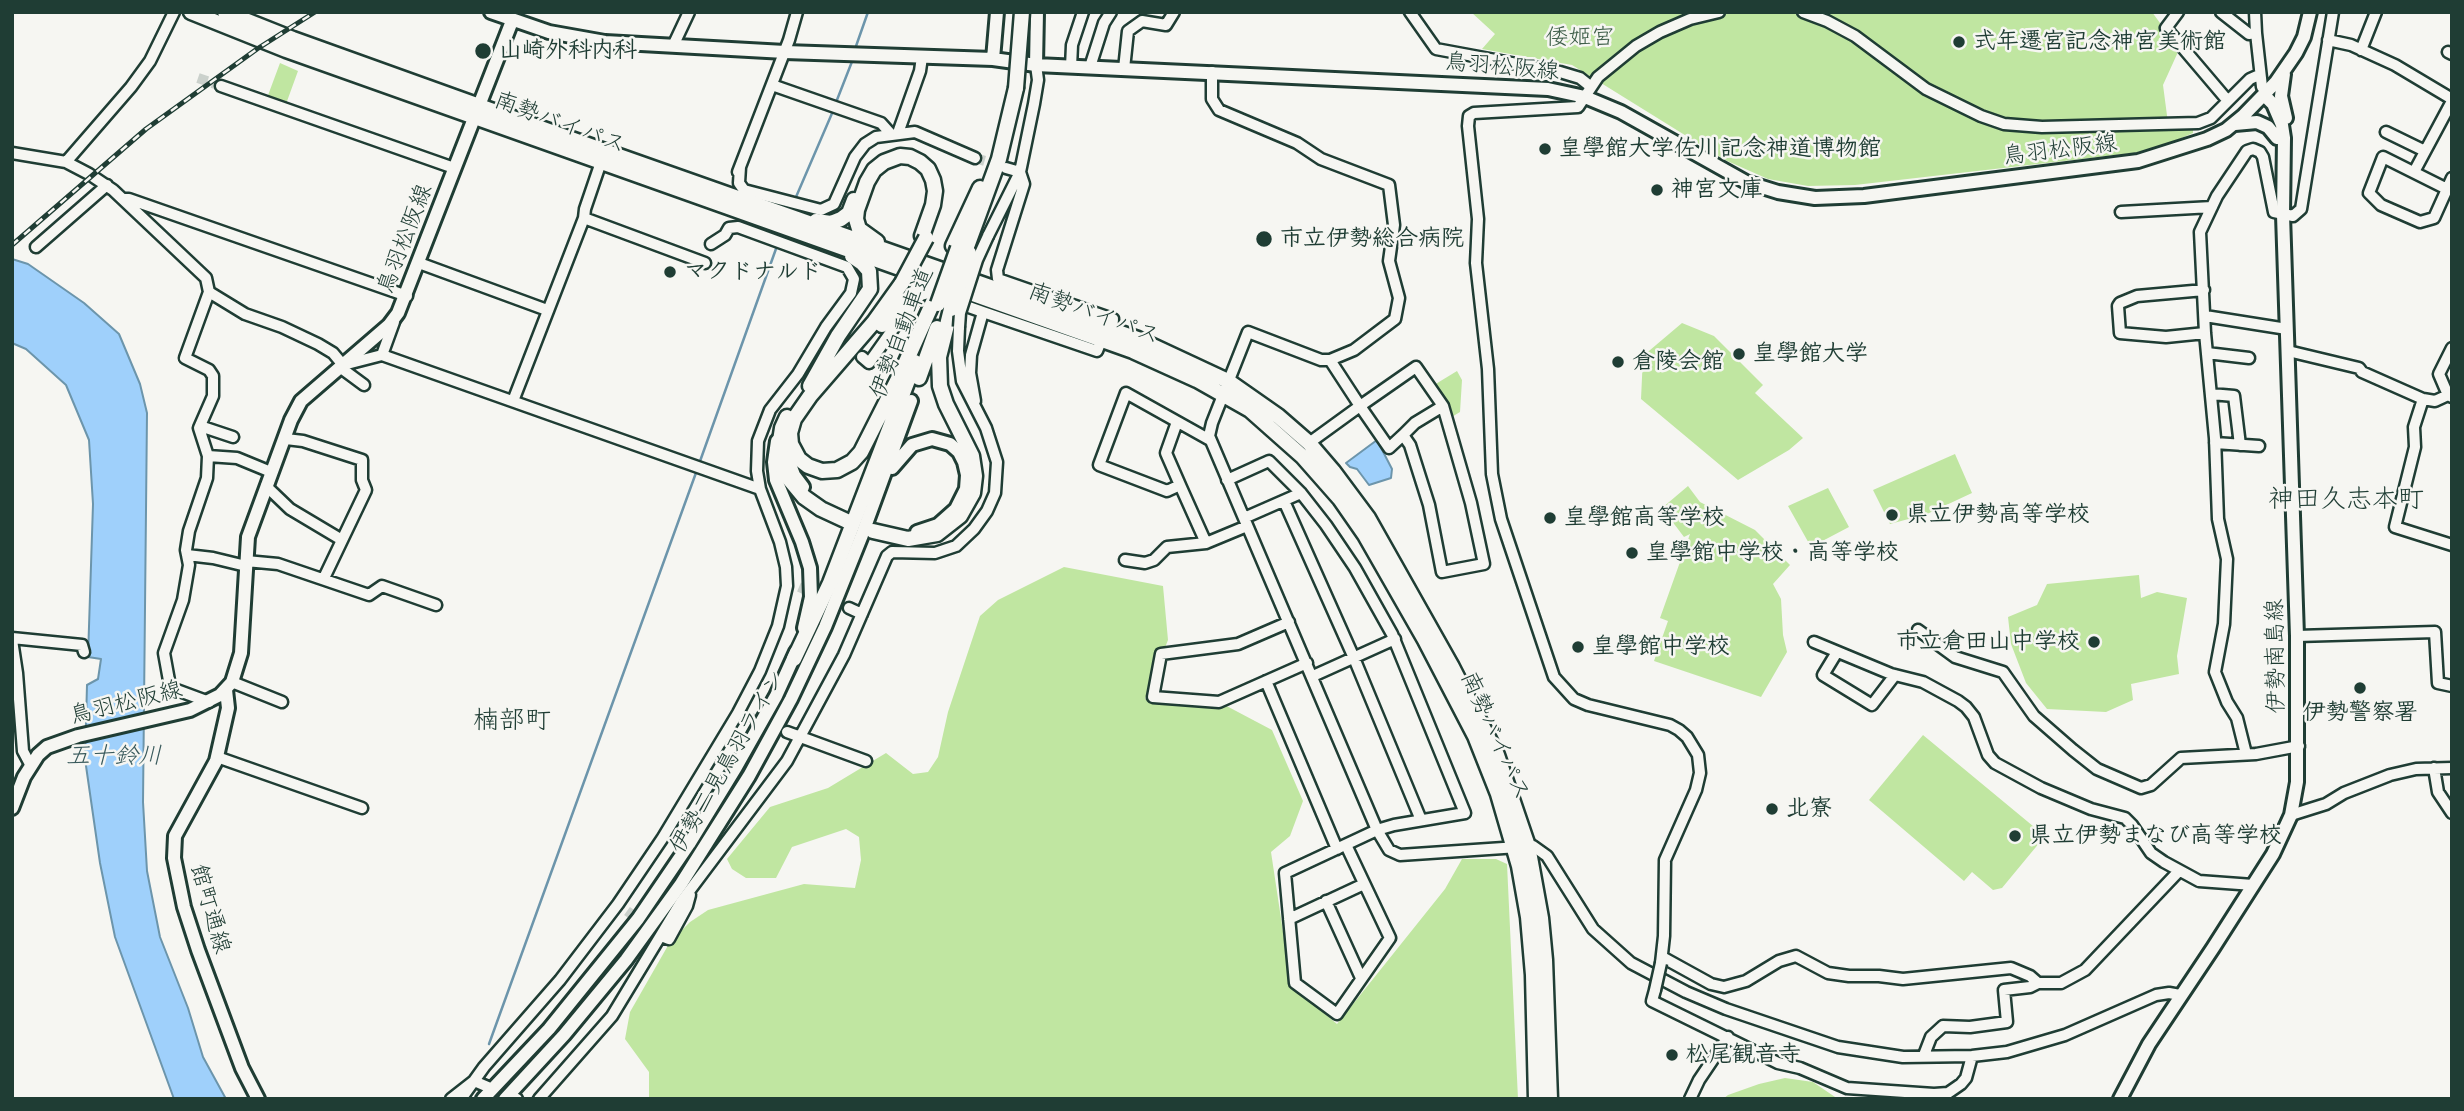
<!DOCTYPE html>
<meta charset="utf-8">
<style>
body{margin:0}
#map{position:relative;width:2464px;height:1111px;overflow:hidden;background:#f6f6f2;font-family:"Playpen Sans",sans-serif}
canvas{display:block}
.frame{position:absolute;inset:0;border:14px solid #1f3d34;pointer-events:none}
</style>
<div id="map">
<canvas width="2464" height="1111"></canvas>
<div class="frame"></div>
</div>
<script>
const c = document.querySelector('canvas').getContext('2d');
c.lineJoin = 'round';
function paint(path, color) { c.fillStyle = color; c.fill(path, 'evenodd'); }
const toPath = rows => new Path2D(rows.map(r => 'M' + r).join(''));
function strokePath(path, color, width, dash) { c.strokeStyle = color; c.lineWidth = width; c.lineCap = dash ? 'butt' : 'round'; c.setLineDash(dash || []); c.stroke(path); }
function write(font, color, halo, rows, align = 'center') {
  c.font = font + ' "Playpen Sans","Klee One",sans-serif'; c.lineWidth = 5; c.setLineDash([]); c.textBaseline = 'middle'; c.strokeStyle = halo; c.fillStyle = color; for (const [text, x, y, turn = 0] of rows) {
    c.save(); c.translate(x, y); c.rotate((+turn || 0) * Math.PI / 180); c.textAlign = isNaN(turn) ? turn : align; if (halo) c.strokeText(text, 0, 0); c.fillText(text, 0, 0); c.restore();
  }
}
const green = toPath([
 [1471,12,2152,12,2168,34,2178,52,2163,85,2168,123,2193,122,2193,133,2168,144,2134,153,1855,185,1808,186,1768,179,1725,160,1572,65,1482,49,1495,34],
 [280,63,298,71,286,104,267,98],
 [1682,323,1714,336,1763,385,1755,393,1803,438,1789,450,1738,480,1641,399,1643,356],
 [1457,371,1462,380,1460,412,1450,418,1444,396,1434,385],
 [1955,454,1972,493,1927,514,1890,524,1873,490],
 [1688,486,1700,502,1755,530,1790,565,1773,584,1781,599,1783,635,1787,652,1761,697,1654,661,1668,621,1660,618,1690,534,1684,537,1662,508],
 [1828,488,1849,527,1811,547,1788,506],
 [1064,567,1163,586,1168,640,1145,699,1219,702,1272,730,1303,801,1290,836,1271,852,1291,985,1337,1024,1445,889,1462,859,1496,859,1507,864,1518,1099,649,1099,649,1072,625,1039,630,1012,670,942,690,922,708,910,804,884,855,888,861,860,859,837,846,829,792,847,776,878,746,878,732,869,727,859,770,807,828,788,886,753,913,774,928,772,938,757,948,712,980,616,998,600],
 [2139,575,2141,598,2157,592,2187,598,2177,656,2179,674,2131,684,2133,700,2106,712,2047,709,2026,683,2011,644,2008,617,2037,605,2047,584],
 [1923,735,2045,836,2002,888,1993,890,1972,872,1964,881,1869,800],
 [1785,1078,1813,1082,1838,1099,1723,1099,1728,1095,1759,1084]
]);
const water = toPath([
 [12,259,28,264,84,303,119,334,140,384,147,413,143,802,147,871,160,937,188,1008,203,1057,226,1099,174,1099,115,937,100,863,85,759,87,685,98,679,101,659,88,657,93,504,89,440,66,385,26,349,12,343,12,259],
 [1377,440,1392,469,1391,478,1369,485,1357,469,1350,467,1346,463,1377,440]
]);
const stream = toPath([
 [855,49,868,12],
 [835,105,853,59],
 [796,197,833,111],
 [699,464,777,246],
 [489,1044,697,470]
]);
const minorTunnel = toPath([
 [198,78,221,86],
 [975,158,1002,166],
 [799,587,816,594],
 [749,717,780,729],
 [627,911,664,937]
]);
const minor = toPath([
 [1410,12,1436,49,1560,72,1580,78,1590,86],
 [1803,12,1827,21,1855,36,1926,89,1981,116,2004,124,2042,127,2198,123,2211,118,2250,79,2259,75],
 [2178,12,2166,28,2228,101],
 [2221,12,2249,34,2256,33,2262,87],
 [2255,12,2256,33],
 [2328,40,2351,45,2395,65,2452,99],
 [673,46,689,12],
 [2361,50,2376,12],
 [2448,52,2452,54],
 [1036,65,1038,80,1034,104,1020,172,1024,184,997,270,998,279,1113,319,1112,331],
 [1071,67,1072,45,1083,12],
 [1090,67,1104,23,1111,12],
 [1124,69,1128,31,1142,21,1166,25,1174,12],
 [1212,72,1212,99,1219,110,1297,143,1321,159,1389,185,1394,225,1389,261,1399,298,1395,319,1354,350,1330,360,1321,360,1248,332,1212,423,1209,436,1377,830,1389,850,1400,855,1533,846,1547,856,1593,929,1631,963,1686,992,1726,1009,1838,1047,1903,1057,1972,1056,2007,1052,2065,1035,2156,995,2169,993,2180,995],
 [772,85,881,123,890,133],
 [221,86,454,168],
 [2386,132,2425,151],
 [898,133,920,71,922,57],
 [12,153,66,162,89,174,113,190,206,278,209,292,185,358,209,370,213,376,213,396,199,428,208,456,207,478,189,531,186,550,189,565,183,600,164,653,170,686,174,689,209,702],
 [66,162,131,87,150,61,174,12],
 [740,167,739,183,744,190,821,210,834,204,855,157,865,144,876,137,915,132,975,158],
 [738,172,789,40,797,12],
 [2414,172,2452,101],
 [2447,189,2383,157,2369,193,2381,205,2420,222,2434,218,2452,178],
 [123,199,129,199,407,296],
 [2121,212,2212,207],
 [584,218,705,263],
 [988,236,1020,172,1006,168],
 [36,247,107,185],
 [419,263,547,310],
 [2204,290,2137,296,2120,303,2118,306,2120,333,2166,337,2205,333],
 [209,292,245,314,282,327,318,344,333,353,343,365,382,355,760,489],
 [2205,316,2287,329],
 [2288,351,2359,368,2362,372,2423,399,2435,401,2448,395,2452,397],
 [2207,353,2249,358],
 [382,355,394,322],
 [862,357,869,363,910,305,921,295,929,293,983,312],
 [1416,367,1443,406,1471,503,1484,564,1442,572,1429,505,1410,445,1403,435,1389,448,1360,406,1416,367],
 [341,368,364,385],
 [2211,394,2234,396,2240,445],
 [2448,395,2439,374,2452,348],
 [2423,399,2414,427,2415,447,2395,527,2452,545],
 [513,401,584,218,585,209,601,162],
 [975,401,970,373,971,355,983,312,1097,351,1101,341],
 [1177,422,1166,453,1180,485],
 [200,426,233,437],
 [1403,435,1415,423,1443,406],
 [286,439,303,441,362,460,362,480,366,490,324,578],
 [1210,440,1126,393,1099,465,1167,491,1180,485,1206,543,1247,526],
 [1309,443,1360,406,1330,360],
 [2215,443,2259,446],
 [208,456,237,458,271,472],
 [1227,480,1269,461,1301,493,1326,525,1355,568,1392,634,1465,813,1394,825,1377,830,1285,873,1295,983,1337,1014,1390,938,1346,845],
 [266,486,290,509,342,540],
 [1284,501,1354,658,1421,820],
 [1244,518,1301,493],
 [187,555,213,558,246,566],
 [1125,560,1145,563,1154,560,1167,547,1206,543],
 [246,561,278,564,369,595,382,586,436,605],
 [849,608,862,614],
 [1289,622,1238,644,1161,654,1153,697,1219,702,1307,663],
 [1918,630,1955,657,2003,672,2034,716,2073,750,2097,769,2141,788,2151,785,2181,758,2256,754,2299,746],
 [2297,636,2435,632,2438,683,2452,686],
 [12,638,82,645,84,652],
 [12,640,17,673,23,751,31,766],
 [1814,642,1891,674,1923,682,1958,701,1966,707,1974,717,1988,755,1995,763,2041,788,2091,809,2125,818,2132,825,2151,853,2164,862,2199,881,2253,885],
 [1837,652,1823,675,1872,705,1895,675],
 [1313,676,1395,639],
 [1266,681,1337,849],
 [232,682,282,702],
 [787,732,866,761],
 [2246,754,2237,718,2227,702,2215,672,2224,624,2227,559,2218,519,2215,438,2205,333,2200,232,2217,196,2247,151,2253,149,2260,152,2263,157,2274,212,2293,216,2301,209,2333,12],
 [217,757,362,808],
 [2434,768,2438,792,2452,813],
 [2291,815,2326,804,2344,793,2390,775,2416,769,2452,768],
 [1326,901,1361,978],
 [1289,919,1364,884],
 [664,937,669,939,687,906,690,895],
 [1662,957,1711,984,1724,987,1746,981,1779,961,1796,956,1828,973,1849,976,1879,976,1903,979,2011,968,2030,976,2038,983,2061,983,2085,970,2179,871],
 [1661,963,1664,936,1665,860,1696,790,1700,773,1698,755,1687,737,1679,730,1670,725,1588,705,1574,699,1554,677,1501,519,1492,474,1488,369,1476,263,1478,219,1468,126,1469,116,1474,113,1578,107,1598,77,1636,46,1660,32,1690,19,1719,12],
 [1655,990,1652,1001,1778,1063,1800,1068,1847,1088,1934,1094,1948,1093,1961,1084,1966,1078,1972,1056],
 [1924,1055,1931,1037,1943,1026,1970,1027,2007,1022,2004,990,2030,987,2038,983],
 [515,1098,517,1099],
 [451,1099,474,1081,488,1087],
 [461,1099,484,1067,560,980,618,904,662,839,738,713,760,671,778,626,787,586,786,567,780,542,760,489,757,471,758,441,770,410,798,374,826,327,851,293,854,279,847,267,738,227,729,228,725,235,711,244],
 [539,1099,612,1016,681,902,787,761,844,655,887,556,892,552,935,553,956,546,974,529,987,511,995,493,997,462,986,428,962,381,958,351,959,327],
 [1690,1099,1699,1080,1728,1037]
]);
const major = toPath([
 [491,12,549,32,605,42,785,52,993,59,1036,65,1548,89,1585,97,1621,112,1746,182,1778,192,1815,198,1864,196,2138,161,2207,139,2226,130,2243,116,2276,82,2296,53,2304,37,2310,12],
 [993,59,997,12],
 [1036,65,1037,12],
 [2284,74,2281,96,2286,118],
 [2235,124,2257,122,2268,127,2277,138],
 [789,436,789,462,794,475,803,487],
 [777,441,774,462,776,480,802,542,810,568,811,597,804,628],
 [892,468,912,445,932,439,950,444,959,452,964,462,967,475,966,489,956,509,938,525,917,532],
 [226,690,228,708,216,761,175,836,174,858,184,907,198,950,242,1068,258,1099],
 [12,808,24,777,38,755,47,747,78,736,190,710,220,695,232,682,241,653,248,537,291,420,301,401,389,325,398,313,512,21],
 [483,1099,549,1029,638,919,689,844,736,767,776,696,796,652],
 [505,1099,564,1035,626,960,681,884,749,776,791,699,825,627,862,535,911,401],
 [2120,1099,2149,1044,2213,948,2273,854,2291,815,2297,782,2297,636,2283,215,2284,138,2282,125,2273,104,2264,95]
]);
const highway = toPath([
 [191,12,286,50,1133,351,1197,380,1250,410,1303,457,1340,499,1365,535,1425,640,1475,736,1498,794,1519,866,1528,917,1533,975,1536,1099],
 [225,12,293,39,602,150,1138,339,1228,381,1278,416,1309,443,1333,471,1368,518,1452,667,1497,755,1528,846,1541,918,1545,960,1550,1099],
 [816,221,831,223,841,219,849,213,854,200],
 [877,242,859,229,856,219,857,210,867,182,874,170,884,162,900,156,910,157,920,162,928,169,933,180,935,191,933,205,922,236],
 [953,246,980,188],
 [965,252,999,159,1016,88],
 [902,283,874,322,810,396,794,419,790,433,791,444,799,459,808,466,822,471,837,470,852,462,861,452,901,373,933,302],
 [882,325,918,289,927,286,941,288],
 [919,378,937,328],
 [810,386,838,336,870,289,869,271,862,263,852,256],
 [787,417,782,428,779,447,784,473,804,497,821,509,849,522],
 [873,531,908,539,937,534,960,516,973,493,975,476,972,456,946,404,940,386,939,357,951,309],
 [794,659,830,583,915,362]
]);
const rail = toPath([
 [12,245,146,129,257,49,315,12]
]);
const minorBridge = toPath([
 [959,327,960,313,977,260,988,236],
 [1655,990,1661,963]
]);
const highwayBridge = toPath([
 [1016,88,1022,12],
 [902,283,926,238],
 [938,304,958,248],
 [951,309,969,253]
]);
const markers = [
 [1959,42,7,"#1f3d34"],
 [483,51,9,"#1f3d34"],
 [1545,149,7,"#1f3d34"],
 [1657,190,7,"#1f3d34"],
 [1264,239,9,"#1f3d34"],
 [670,272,7,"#1f3d34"],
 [1739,354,7,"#1f3d34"],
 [1618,362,7,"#1f3d34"],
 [1892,515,7,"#1f3d34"],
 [1550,518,7,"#1f3d34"],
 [1632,553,7,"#1f3d34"],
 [2094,642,7,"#1f3d34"],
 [1578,647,7,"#1f3d34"],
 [2360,688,7,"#1f3d34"],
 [1772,809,7,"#1f3d34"],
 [2015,836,7,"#1f3d34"],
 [1672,1055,7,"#1f3d34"]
];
const parkNames = [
 ["倭姬宮",1580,38]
];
const poiNames = [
 ["式年遷宮記念神宮美術館",1973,42],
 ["山崎外科内科",499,51],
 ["皇學館大学佐川記念神道博物館",1559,149],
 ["神宮文庫",1671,190],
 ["市立伊勢総合病院",1280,239],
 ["マクドナルド",684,272],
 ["皇學館大学",1753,354],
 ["倉陵会館",1632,362],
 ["県立伊勢高等学校",1906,515],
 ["皇學館高等学校",1564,518],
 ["皇學館中学校・高等学校",1646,553],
 ["市立倉田山中学校",2080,642,"right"],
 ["皇學館中学校",1592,647],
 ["伊勢警察署",2360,713,"center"],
 ["北寮",1786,809],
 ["県立伊勢まなび高等学校",2029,836],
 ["松尾観音寺",1686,1055]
];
const streetNames = [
 ["鳥羽松阪線",1502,67,5],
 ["南勢バイパス",560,123,20],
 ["鳥羽松阪線",2060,150,-7],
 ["鳥羽松阪線",405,239,-69],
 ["南勢バイパス",1094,314,20],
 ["伊勢自動車道",902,333,-69],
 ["伊勢南島線",2276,656,-91],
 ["鳥羽松阪線",126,703,-14],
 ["南勢バイパス",1495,736,66],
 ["伊勢二見鳥羽ライン",728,762,-60],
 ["館町通線",210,909,74]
];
const waterNames = [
 ["五十鈴川",114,756]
];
const quarterNames = [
 ["神田久志本町",2346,500],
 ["楠部町",512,721]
];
paint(green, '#c0e6a1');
paint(water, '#9fd0fb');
strokePath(water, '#6c95ab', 2);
strokePath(stream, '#6c95ab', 2.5);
strokePath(minorTunnel, '#cbd1cc', 10, [10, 5]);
strokePath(minor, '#1f3d34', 15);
strokePath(major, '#1f3d34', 18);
strokePath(highway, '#1f3d34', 19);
strokePath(minor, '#f6f6f2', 10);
strokePath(major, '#f6f6f2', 12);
strokePath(highway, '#f6f6f2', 14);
strokePath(rail, '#1f3d34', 5);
strokePath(rail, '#f6f6f2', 2.5, [8]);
strokePath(minorBridge, '#1f3d34', 15, []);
strokePath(highwayBridge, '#1f3d34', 19, []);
strokePath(minorBridge, '#f6f6f2', 10);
strokePath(highwayBridge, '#f6f6f2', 14);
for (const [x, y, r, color] of markers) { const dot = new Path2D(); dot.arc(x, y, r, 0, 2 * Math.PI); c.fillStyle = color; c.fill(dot); strokePath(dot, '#f6f6f2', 2.5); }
write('23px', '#3f5f4a', '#f6f6f2', parkNames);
write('bold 23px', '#1f3d34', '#f6f6f2', poiNames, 'left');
write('23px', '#1f3d34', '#f6f6f2', streetNames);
write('italic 24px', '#395a5c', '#f6f6f2', waterNames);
write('26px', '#1f3d34', '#f6f6f2', quarterNames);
</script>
